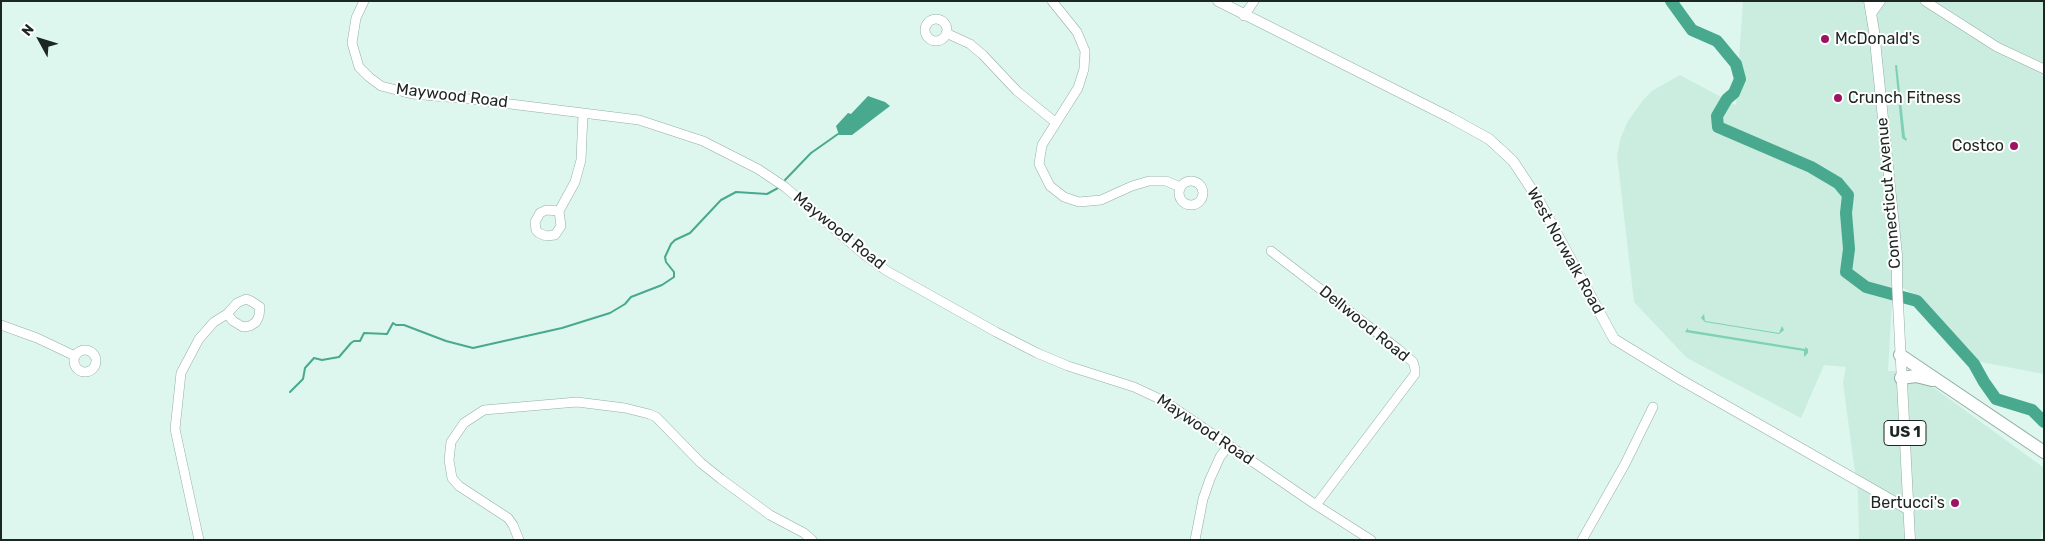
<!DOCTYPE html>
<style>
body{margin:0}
#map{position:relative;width:2045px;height:541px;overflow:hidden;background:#ddf7ee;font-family:Rubik,sans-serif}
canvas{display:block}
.frame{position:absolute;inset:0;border:2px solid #1c2622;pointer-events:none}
.north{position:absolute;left:15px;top:15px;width:50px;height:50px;-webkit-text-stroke:4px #fff;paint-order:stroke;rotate:309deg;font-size:14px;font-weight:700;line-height:20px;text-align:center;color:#1c2622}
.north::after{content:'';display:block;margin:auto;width:18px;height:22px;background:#1c2622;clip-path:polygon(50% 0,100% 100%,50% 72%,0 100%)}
</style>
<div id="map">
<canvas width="2045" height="541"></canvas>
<div class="frame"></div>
<div class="north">N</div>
</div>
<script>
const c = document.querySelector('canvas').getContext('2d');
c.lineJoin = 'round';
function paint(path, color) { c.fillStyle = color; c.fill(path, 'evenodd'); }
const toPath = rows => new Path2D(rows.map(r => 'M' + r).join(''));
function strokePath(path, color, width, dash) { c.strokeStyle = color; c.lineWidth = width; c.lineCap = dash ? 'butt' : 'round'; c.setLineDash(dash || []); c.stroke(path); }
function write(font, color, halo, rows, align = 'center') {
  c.font = font + ' Rubik,sans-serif'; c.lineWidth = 4; c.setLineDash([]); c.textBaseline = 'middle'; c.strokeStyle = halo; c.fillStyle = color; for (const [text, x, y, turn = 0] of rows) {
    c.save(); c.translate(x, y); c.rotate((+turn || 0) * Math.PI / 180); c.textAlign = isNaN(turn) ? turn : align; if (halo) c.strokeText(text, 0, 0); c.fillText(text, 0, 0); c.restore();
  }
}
const built = toPath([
 [1743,1,2044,1,2044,374,1976,361,1926,304,1907,290,1893,283,1888,371,1911,371,2044,468,2044,526,2040,540,1859,540,1858,494,1843,383,1846,367,1824,365,1801,418,1687,358,1634,302,1617,155,1621,137,1628,121,1643,100,1652,91,1680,75,1736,105]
]);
const green = toPath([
 [1895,65,1897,65,1905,137,1907,139,1906,141,1902,138],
 [1704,314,1705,321,1779,333,1782,326,1784,330,1779,334,1705,322,1701,318],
 [1688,328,1688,330,1805,349,1805,347,1808,349,1808,353,1804,357,1804,351,1685,332]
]);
const water = toPath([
 [868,96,885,102,890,106,852,135,839,135,836,126,848,113,851,114]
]);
const stream = toPath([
 [785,180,811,153,838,134],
 [290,392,303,379,305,368,314,358,322,360,339,357,351,343,354,341,360,341,364,333,387,334,393,323,396,325,404,325,446,341,473,348,562,328,610,313,625,304,631,297,662,285,674,277,674,272,666,262,665,257,671,244,675,240,690,233,721,200,736,192,767,194,778,188]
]);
const river = toPath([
 [1671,1,1692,30,1717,41,1736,64,1740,79,1734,93,1727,99,1717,116,1718,127,1811,167,1838,183,1848,195,1846,213,1849,249,1846,272,1866,287,1917,301,1974,364,1984,382,1996,399,2032,410,2044,422]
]);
const minor = toPath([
 [364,1,356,18,352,43,359,67,369,77,381,86,412,94,470,99,639,120,703,141,758,169,785,187,866,256,887,271,996,332,1037,353,1068,366,1134,387,1164,401,1316,505,1371,540],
 [1052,1,1077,32,1085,51,1084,69,1078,88,1042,145,1039,164,1050,186,1064,197,1079,202,1101,200,1132,186,1149,181,1166,181,1180,187],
 [1925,1,1997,47,2044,69],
 [1244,16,1254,1],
 '925 30a11 11 0 1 1 22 0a11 11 0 1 1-22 0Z',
 [946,33,970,44,983,55,1017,91,1055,122],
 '1179 193a12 12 0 1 1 24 0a12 12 0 1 1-24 0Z',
 [559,211,546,210,540,213,535,222,536,230,539,233,546,236,555,235,561,226,559,211,575,182,581,160,583,114],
 [1271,251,1398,349,1413,362,1415,369,1415,374,1316,505],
 [1,325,37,338,75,356],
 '74 361a11 11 0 1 1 22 0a11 11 0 1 1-22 0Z',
 [199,540,175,429,181,373,199,339,214,322,227,314,237,303,246,299,251,301,260,307,259,316,256,322,250,326,243,327,233,321,227,314],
 [519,540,513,525,508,518,459,486,452,478,449,460,451,442,464,423,484,410,577,402,625,408,649,414,656,417,701,463,721,479,770,515,804,533,812,540],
 [1195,540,1203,499,1210,479,1220,457,1228,446],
 [1582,540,1625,464,1653,407]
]);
const major = toPath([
 [1218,1,1451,118,1489,139,1513,161,1538,199,1614,339,1681,380,1909,510],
 [1869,1,1874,31,1897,255,1897,283,1910,540],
 [1872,12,1880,1]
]);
const highway = toPath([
 [1900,355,2044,452],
 [1901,378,1916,376,1932,380]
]);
const markers = [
 [1825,39,5,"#9c1363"],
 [1838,98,5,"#9c1363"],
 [2014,146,5,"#9c1363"],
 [1955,503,5,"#9c1363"]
];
const shields = [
 [1905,433,42]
];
const shieldNames = [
 ["US 1",1905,433]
];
const poiNames = [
 ["McDonald's",1835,39],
 ["Crunch Fitness",1848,98],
 ["Costco",2004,146,"right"],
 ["Bertucci's",1945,503,"right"]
];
const streetNames = [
 ["Maywood Road",452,96,7],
 ["Connecticut Avenue",1889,193,-95],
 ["Maywood Road",839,231,39],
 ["West Norwalk Road",1565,251,61],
 ["Dellwood Road",1364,324,39],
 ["Maywood Road",1205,430,34]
];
paint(built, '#caede0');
paint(green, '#7ed0b7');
paint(water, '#48a98e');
strokePath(stream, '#48a98e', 2);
strokePath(river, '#48a98e', 12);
strokePath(minor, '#94ada4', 10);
strokePath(major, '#94ada4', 11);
strokePath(highway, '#94ada4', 14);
strokePath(minor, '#fff', 9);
strokePath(major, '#fff', 10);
strokePath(highway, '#fff', 12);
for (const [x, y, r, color] of markers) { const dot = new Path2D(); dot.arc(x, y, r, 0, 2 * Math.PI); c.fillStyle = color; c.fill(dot); strokePath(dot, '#fff', 2); }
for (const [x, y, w] of shields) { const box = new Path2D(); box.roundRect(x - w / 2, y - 12.5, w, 25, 4); c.fillStyle = '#fff'; c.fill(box); strokePath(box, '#1c2622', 1); }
write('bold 15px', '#1c2622', null, shieldNames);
write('16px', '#1c2622', '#fff', poiNames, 'left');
write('16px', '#1c2622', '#fff', streetNames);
</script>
